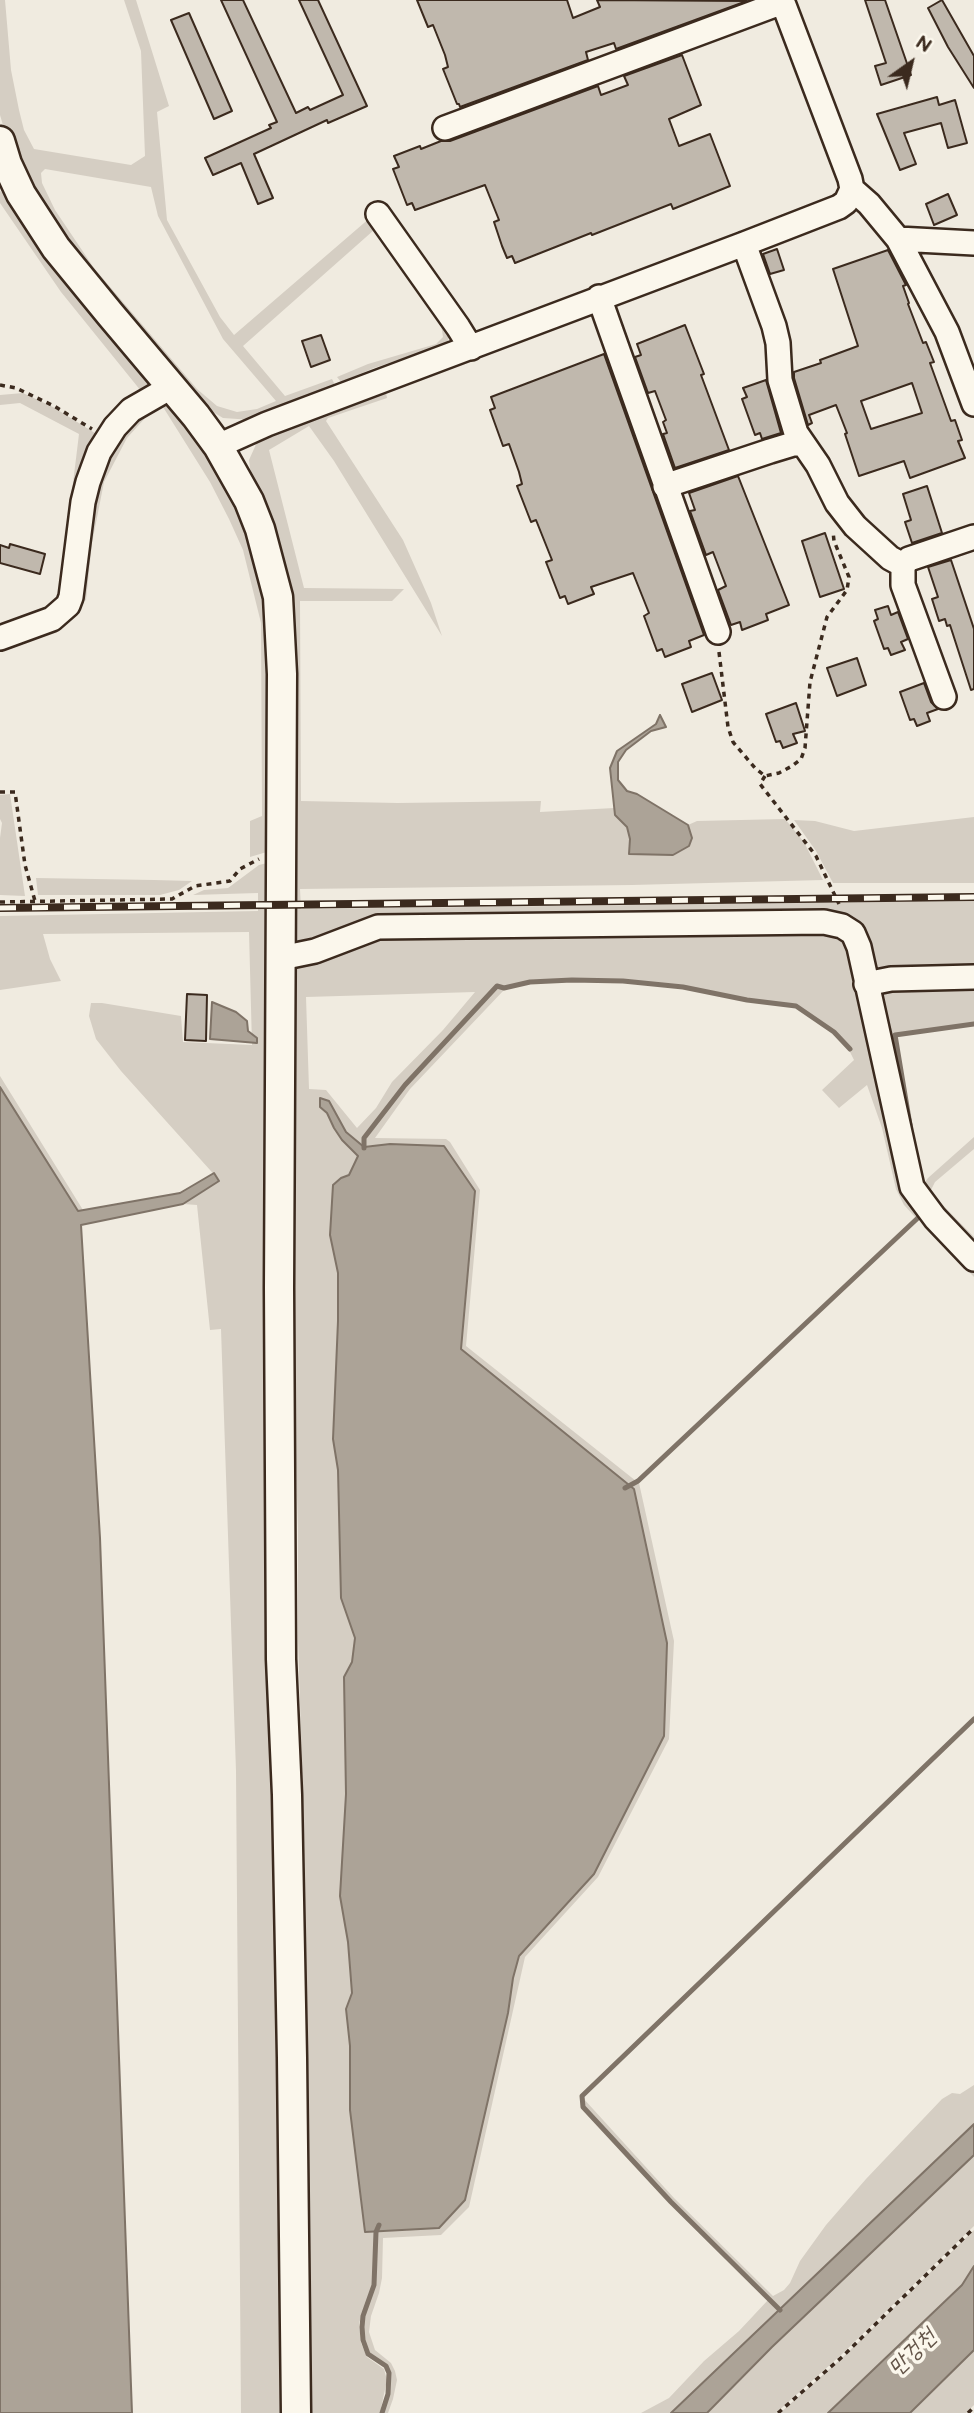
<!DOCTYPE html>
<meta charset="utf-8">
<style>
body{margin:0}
#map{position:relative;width:974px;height:2413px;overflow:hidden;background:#f0ebe0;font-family:"Balsamiq Sans",sans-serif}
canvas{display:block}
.north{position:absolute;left:876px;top:28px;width:70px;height:70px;-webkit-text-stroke:5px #fbf7ec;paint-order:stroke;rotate:34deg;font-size:19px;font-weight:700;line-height:28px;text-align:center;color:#3b2a1e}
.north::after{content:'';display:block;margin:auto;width:24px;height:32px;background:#3b2a1e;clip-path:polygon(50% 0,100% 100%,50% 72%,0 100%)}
</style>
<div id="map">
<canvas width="974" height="2413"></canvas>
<div class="north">N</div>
</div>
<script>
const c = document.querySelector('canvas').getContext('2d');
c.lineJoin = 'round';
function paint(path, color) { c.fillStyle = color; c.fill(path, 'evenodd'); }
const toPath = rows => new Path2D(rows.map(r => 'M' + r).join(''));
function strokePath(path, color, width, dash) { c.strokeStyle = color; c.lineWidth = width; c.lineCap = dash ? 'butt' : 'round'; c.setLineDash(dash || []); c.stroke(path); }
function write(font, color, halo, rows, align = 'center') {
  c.font = font + ' "Balsamiq Sans","Poor Story",sans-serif'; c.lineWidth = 7; c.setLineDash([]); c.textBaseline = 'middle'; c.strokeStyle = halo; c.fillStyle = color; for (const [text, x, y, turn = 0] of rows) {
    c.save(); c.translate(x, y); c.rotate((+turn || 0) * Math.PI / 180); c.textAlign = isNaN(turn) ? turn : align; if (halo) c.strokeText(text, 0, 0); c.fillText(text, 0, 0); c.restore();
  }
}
const green = toPath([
 [0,0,5,0,11,70,19,110,24,130,34,149,131,165,145,156,141,51,124,0,136,0,169,106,157,112,167,220,220,317,234,335,371,217,449,332,448,341,443,345,374,368,341,382,337,377,368,364,436,344,443,337,441,324,374,230,243,346,285,396,332,379,335,385,253,420,223,418,203,406,46,218,5,132,0,115],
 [45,169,151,187,158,216,223,339,276,401,257,409,237,412,217,406,197,389,94,268,55,210,42,183,41,173],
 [0,191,6,195,151,385,141,391,61,292,0,203],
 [385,387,387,398,328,418,326,421,403,540,431,603,442,636,334,461,309,426,269,450,304,588,404,589,392,601,300,601,301,801,398,803,541,801,540,812,614,808,615,815,627,827,630,839,630,854,673,855,681,851,689,846,692,838,688,825,697,821,785,819,804,842,823,880,632,885,300,889,301,909,974,901,974,974,875,971,870,963,856,920,376,924,305,951,293,942,289,777,249,460,258,440],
 [23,393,53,407,98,435,67,532,79,434,20,403,0,405,0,395],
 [164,397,203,445,225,483,246,534,266,599,269,627,270,851,250,857,250,821,262,816,261,623,243,550,229,519,210,482,163,407,146,417,127,438,104,482,92,543,86,600,79,604,93,487,119,434],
 [10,794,25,896,0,895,0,838,2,823,0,819,0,795],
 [974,817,974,883,833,883,816,851,794,820,815,821,854,831],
 [267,863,270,898,288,2413,241,2413,236,1771,221,1329,210,1330,197,1205,183,1204,219,1180,121,1071,96,1039,89,1016,91,1003,102,1003,181,1016,183,1042,252,1045,249,932,43,934,50,959,61,981,0,990,0,916,258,911,258,893,193,895,204,890,228,888,259,865],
 [36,878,154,880,192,881,179,890,160,895,38,895],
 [827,925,847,939,905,1174,974,1266,974,1277,918,1218,922,1216,920,1214,916,1218,904,1205,896,1189,882,1128,867,1085,839,1108,822,1090,854,1060,849,1050,852,1049,835,1032,796,1004,748,999,683,986,624,980,572,979,530,980,504,987,497,984,404,1084,363,1137,362,1146,346,1132,329,1102,320,1098,334,1128,342,1140,358,1155,354,1168,349,1175,341,1178,330,1235,338,1273,338,1321,333,1439,338,1470,341,1598,355,1638,352,1662,344,1677,346,1794,340,1896,348,1942,352,1993,346,2009,350,2046,350,2110,365,2232,374,2232,375,2249,372,2287,359,2323,361,2343,367,2357,384,2369,387,2380,380,2413,311,2413,304,1833,298,1639,298,1528,293,1365,294,966,378,932],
 [475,992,443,1030,392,1082,376,1108,357,1128,326,1090,309,1089,306,997],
 [974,982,974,1023,893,1034,916,1175,920,1187,931,1206,974,1249,974,1256,923,1200,913,1181,880,1035,875,1000,876,992,879,987,886,985],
 [498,988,504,990,410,1089,375,1138,446,1139,450,1142,480,1190,466,1346,636,1481,629,1485,461,1349,475,1191,390,1144,366,1146,366,1139,406,1085],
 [0,1076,83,1210,78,1211,0,1087],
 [974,1137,974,1149,935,1182,930,1192,974,1237,974,1245,922,1186,928,1178],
 [639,1483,674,1641,669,1739,598,1877,525,1957,469,2207,441,2235,383,2238,382,2278,379,2293,371,2316,369,2332,375,2350,391,2363,395,2371,397,2380,393,2399,388,2413,384,2413,389,2395,391,2373,387,2365,369,2353,366,2348,363,2327,364,2316,375,2286,377,2232,439,2228,519,1956,529,1943,635,1489,631,1486],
 [974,2085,974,2124,781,2308,672,2200,586,2110,582,2101,583,2098,674,2198,773,2296,784,2290,790,2283,800,2261,826,2225,866,2179,942,2099,952,2093,960,2094],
 [974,2155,974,2226,841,2355,776,2413,707,2413,772,2347],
 [974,2230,974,2266,962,2285,914,2333,828,2413,780,2413,843,2357],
 [768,2300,779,2311,671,2413,641,2413,669,2398,704,2361,739,2331],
 [974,2350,974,2405,966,2413,910,2413]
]);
const water = toPath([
 [660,715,666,727,651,731,626,750,618,762,618,780,627,791,637,794,688,825,692,838,689,846,673,855,629,854,630,839,627,827,615,815,610,768,617,751,656,724,660,715],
 [212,1002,236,1012,247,1021,248,1031,257,1038,257,1043,210,1039,212,1002],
 [0,1087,78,1211,180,1193,214,1173,219,1181,183,1204,81,1225,100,1538,132,2413,0,2413,0,1087],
 [320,1098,329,1101,346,1132,364,1147,390,1144,444,1146,475,1191,461,1349,634,1489,667,1643,664,1736,594,1874,519,1956,513,1978,508,2013,465,2200,439,2228,365,2232,350,2110,350,2046,346,2009,352,1993,348,1942,340,1896,346,1794,344,1677,352,1662,355,1638,341,1598,338,1470,333,1439,338,1321,338,1273,330,1235,333,1185,341,1178,349,1175,358,1156,342,1140,334,1128,327,1113,320,1107,320,1098],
 [974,2124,974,2155,772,2347,707,2413,671,2413,974,2124],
 [974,2266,974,2350,910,2413,828,2413,962,2285,974,2266]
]);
const stream = toPath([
 [910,1125,895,1035,974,1024],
 [364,1148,364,1138,405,1085,497,986,504,988,530,982,572,980,623,981,683,987,747,1000,796,1006,834,1032,850,1049],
 [625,1488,638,1481,921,1215],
 [379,2225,376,2232,374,2285,363,2316,362,2327,363,2340,368,2354,386,2366,389,2373,388,2394,382,2413],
 [780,2310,671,2202,583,2107,582,2096,974,1719]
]);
const building = toPath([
 [221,0,243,0,296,113,308,107,310,110,343,95,299,0,318,0,367,106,328,123,327,120,254,154,273,198,258,204,241,163,213,175,205,158,271,128,269,125,277,122,221,0],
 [417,0,567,0,573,18,600,7,597,0,747,1,616,49,614,43,586,52,588,60,460,107,459,104,457,104,443,69,448,67,445,55,433,25,428,27,417,0],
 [865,0,885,0,911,75,881,85,875,66,886,63,865,0],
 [942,0,974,56,974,88,948,47,928,8,942,0],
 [189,13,232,111,214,119,171,20,189,13],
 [682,55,701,105,669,119,679,146,710,134,730,186,673,209,671,204,592,235,591,233,515,263,512,256,507,258,502,246,494,222,499,220,485,185,415,210,412,203,407,205,393,169,399,167,394,156,420,146,421,149,441,141,450,141,598,86,601,95,628,85,624,76,682,55],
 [937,97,939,105,955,100,967,143,948,148,941,123,904,133,916,164,900,170,877,114,937,97],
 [948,194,957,215,934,225,926,204,948,194],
 [777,249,784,270,770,274,763,254,777,249],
 [888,250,906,285,903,286,909,303,908,304,923,343,926,342,934,362,930,363,951,421,955,420,962,440,958,441,965,458,910,478,904,461,859,476,845,434,847,433,836,405,809,415,812,423,808,425,794,378,794,372,821,363,820,360,858,346,833,269,888,250],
 [912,383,922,413,871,429,861,401,912,383],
 [685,325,704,374,701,375,729,450,675,468,663,434,667,433,663,422,666,420,655,391,648,393,635,357,641,355,637,344,685,325],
 [321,335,330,360,311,367,302,341,321,335],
 [604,354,704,635,689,641,691,647,665,657,662,649,657,651,644,616,649,613,633,573,591,587,594,594,568,604,565,596,560,598,546,562,552,560,536,520,531,522,517,486,522,484,519,472,509,444,503,446,490,410,495,408,491,397,604,354],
 [766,380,781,433,762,439,760,433,755,435,742,399,747,397,743,388,766,380],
 [738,476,789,605,766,614,768,620,742,630,740,622,731,625,718,590,726,586,713,552,706,555,690,511,695,510,689,493,738,476],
 [927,486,942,533,912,543,905,522,911,520,903,494,927,486],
 [825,533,844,589,820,597,802,541,825,533],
 [10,544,45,554,40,574,0,563,0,545,9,548,10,544],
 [951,560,974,629,974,689,971,690,950,625,947,626,945,619,939,621,932,599,938,597,928,567,951,560],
 [888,606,891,615,898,612,908,639,901,642,905,650,891,655,888,648,884,649,874,621,878,619,875,610,888,606],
 [857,658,866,685,837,696,827,668,857,658],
 [712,673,722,700,692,712,682,684,712,673],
 [924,683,931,702,938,709,927,713,930,721,917,726,914,719,910,720,900,692,924,683],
 [796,703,805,731,793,734,797,743,783,748,780,741,776,742,766,714,796,703],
 [187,994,207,995,206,1041,185,1040,187,994]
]);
const path = toPath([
 [0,385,16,388,54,406,92,429],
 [719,652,728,727,733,742,755,768,765,776,779,773,792,766,801,759,805,748,810,682,827,617,847,590,849,577,834,541,833,531],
 [765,776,760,784,816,856,839,904],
 [0,792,15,792,25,865,35,901],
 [0,902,172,899,195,886,230,881,240,869,259,859],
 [778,2413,842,2357,974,2228],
 [968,2413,974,2407]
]);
const minor = toPath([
 [445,128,783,2],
 [852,189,869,204,898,239,947,332,974,404],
 [378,214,458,327,471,348],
 [898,239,974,243],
 [744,244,774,326,778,343,780,380,796,433,818,465,837,503,855,526,890,558,903,565],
 [599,297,718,632],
 [218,446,267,424,744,244,839,207,846,202,852,189,850,179,782,0],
 [665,486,770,451,793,444,803,444],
 [0,638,52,619,68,605,71,597,83,502,88,482,99,452,115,427,131,410,171,387],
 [944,697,903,585,903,565,909,559,974,537],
 [281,958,315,951,378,927,824,922,842,926,853,933,859,947,912,1187,935,1218,974,1259],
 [866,984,891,979,974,977]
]);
const tertiary = toPath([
 [0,141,7,164,21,194,56,248,110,314,196,416,218,446,249,501,260,529,278,597,282,674,279,1287,281,1659,287,1795,292,2058,296,2413]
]);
const rail = toPath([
 [0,908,974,897]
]);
const waterNames = [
 ["만겅천",913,2353,-44]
];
paint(green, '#d5cec3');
paint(water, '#aca397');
strokePath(water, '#7f7367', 2);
strokePath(stream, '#7f7367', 5);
paint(building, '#c0b8ad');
strokePath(building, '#3b2a1e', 2);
strokePath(minor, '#3b2a1e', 28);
strokePath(tertiary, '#3b2a1e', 33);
strokePath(path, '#3b2a1e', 3.5, [5, 5]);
strokePath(minor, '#fbf7ec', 23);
strokePath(tertiary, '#fbf7ec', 28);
strokePath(rail, '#3b2a1e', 8);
strokePath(rail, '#fbf7ec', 5, [16]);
write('italic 23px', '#635448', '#fbf7ec', waterNames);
</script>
